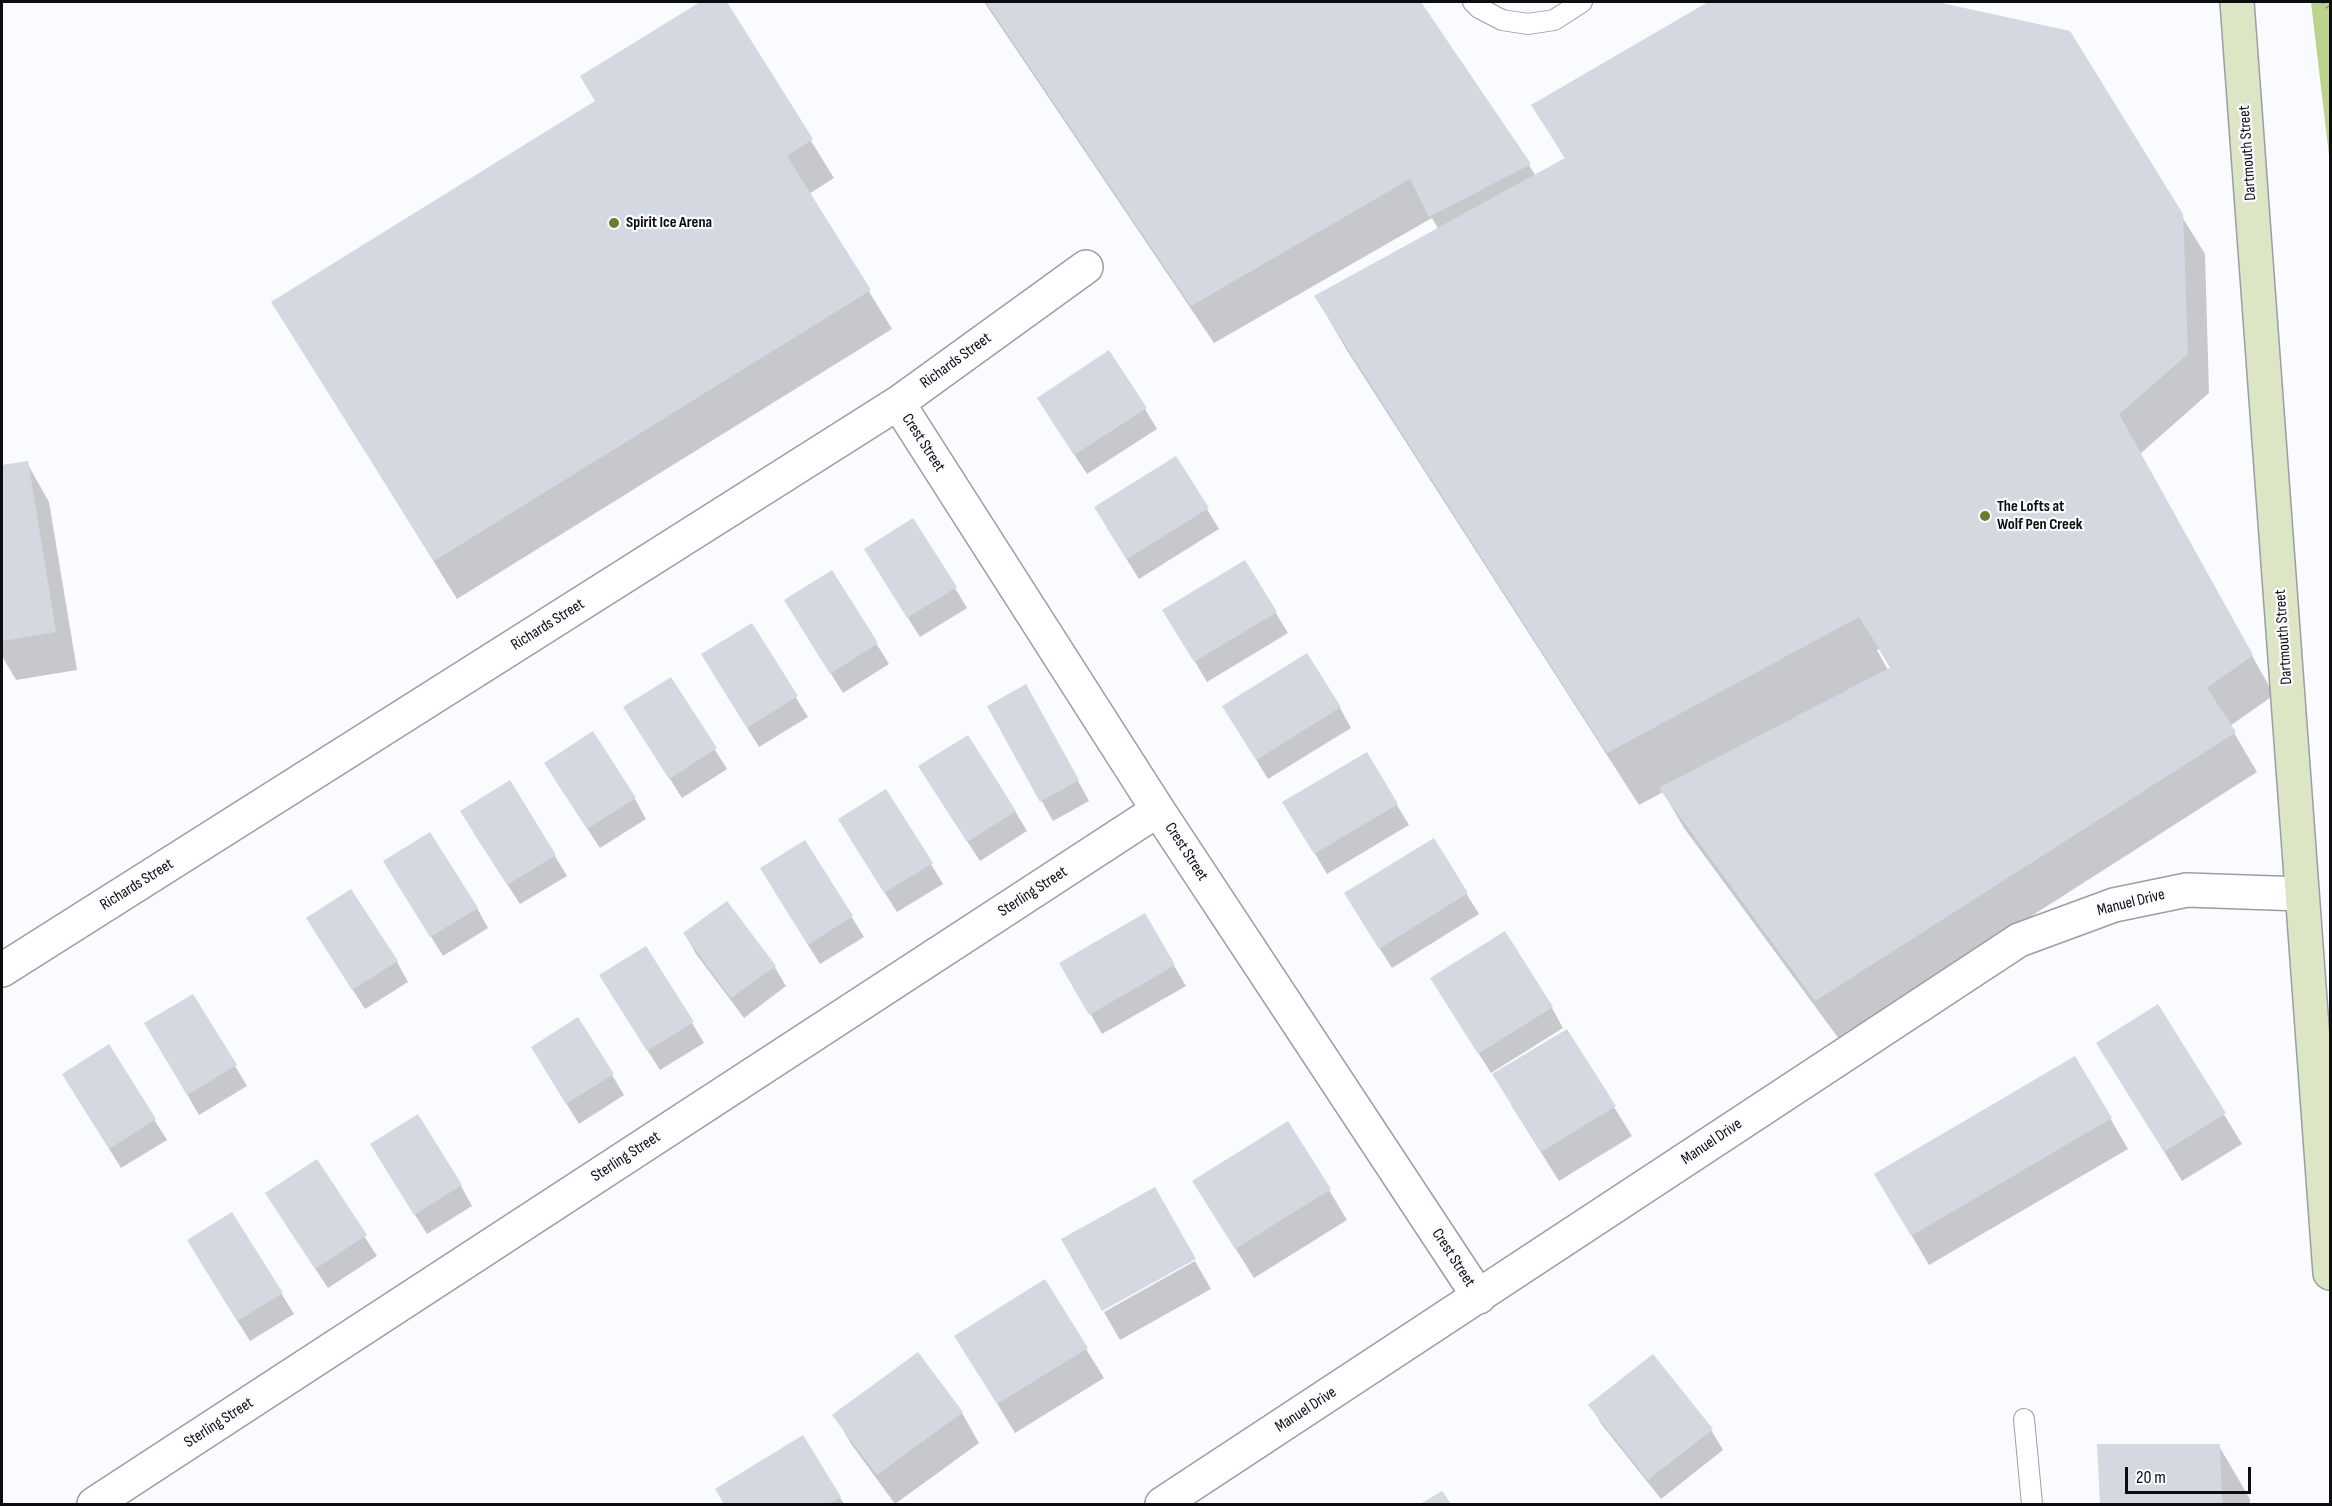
<!DOCTYPE html>
<style>
body{margin:0}
#map{position:relative;width:2332px;height:1506px;overflow:hidden;background:#f9fbff;font-family:"Sofia Sans Condensed",sans-serif}
canvas{display:block}
.frame{position:absolute;inset:0;border:3px solid #0b0d10;pointer-events:none}
.scale{position:absolute;left:2125px;top:1467px;width:126px;height:27px;box-sizing:border-box;border:3px solid #0b0d10;border-top:0;padding-left:8px;font-size:18px;line-height:21px;white-space:nowrap;color:#0b0d10;-webkit-text-stroke:4px #f9fbff;paint-order:stroke}
</style>
<div id="map">
<canvas width="2332" height="1506"></canvas>
<div class="frame"></div>
<div class="scale">20 m</div>
</div>
<script>
const c = document.querySelector('canvas').getContext('2d');
c.lineJoin = 'round';
function paint(path, color) { c.fillStyle = color; c.fill(path, 'evenodd'); }
const toPath = rows => new Path2D(rows.map(r => 'M' + r).join(''));
function strokePath(path, color, width, dash) { c.strokeStyle = color; c.lineWidth = width; c.lineCap = dash ? 'butt' : 'round'; c.setLineDash(dash || []); c.stroke(path); }
function write(font, color, halo, rows, align = 'center') {
  c.font = font + ' "Sofia Sans Condensed",sans-serif'; c.lineWidth = 4.5; c.setLineDash([]); c.textBaseline = 'middle'; c.strokeStyle = halo; c.fillStyle = color; for (const [text, x, y, turn = 0] of rows) {
    c.save(); c.translate(x, y); c.rotate((+turn || 0) * Math.PI / 180); c.textAlign = isNaN(turn) ? turn : align; if (halo) c.strokeText(text, 0, 0); c.fillText(text, 0, 0); c.restore();
  }
}
const green = toPath([
 [2311,2,2330,2,2330,164]
]);
const shadow = toPath([
 [703,2,725,2,834,178,809,194,892,329,457,599,273,303,596,102,582,77],
 [984,2,1420,2,1536,176,1566,160,1533,105,1711,2,1930,2,2069,33,2205,254,2209,393,2140,454,2274,695,2230,726,2257,772,1839,1039,1684,828,1663,792,1639,805,1346,349,1316,297,1439,230,1432,218,1214,343],
 [1879,649,1891,669,1888,670,1877,650],
 [1145,409,1157,429,1087,474,1050,418],
 [1176,458,1219,529,1139,579,1107,528],
 [27,463,49,502,77,670,16,680,2,656,2,467],
 [1245,562,1288,633,1207,682,1176,630],
 [877,569,955,588,967,608,920,637],
 [832,572,889,664,843,693,797,620],
 [751,625,808,717,759,747,714,675],
 [670,679,727,769,682,798,637,727],
 [1037,706,1089,801,1053,821,989,707],
 [1340,708,1351,728,1268,779,1236,727],
 [1366,754,1409,825,1327,874,1296,822],
 [558,784,635,799,646,819,600,848],
 [932,787,1015,811,1027,831,980,861],
 [473,832,555,856,567,876,520,904],
 [851,840,931,864,943,884,897,912],
 [1433,840,1479,914,1392,968,1358,914],
 [805,842,864,937,820,964,773,889],
 [397,882,477,908,488,928,443,956],
 [1144,915,1186,986,1102,1034,1061,963],
 [685,934,774,966,786,986,744,1018,696,954],
 [320,939,397,962,408,982,365,1009],
 [612,995,692,1023,704,1043,660,1070],
 [193,996,247,1086,199,1115,146,1024],
 [1444,999,1552,1008,1563,1028,1491,1073],
 [2158,1006,2242,1144,2182,1181,2116,1073],
 [108,1046,167,1140,121,1168,75,1094],
 [2075,1058,2128,1149,1929,1265,1876,1175],
 [544,1068,612,1075,624,1095,579,1124],
 [1511,1105,1614,1107,1632,1136,1559,1181],
 [316,1161,377,1256,328,1288,279,1214],
 [384,1165,461,1186,472,1206,427,1234],
 [1329,1190,1347,1220,1254,1278,1212,1211],
 [232,1214,294,1314,250,1341,200,1261],
 [1195,1261,1211,1289,1120,1340,1104,1312],
 [956,1336,1086,1349,1104,1378,1015,1433],
 [918,1354,962,1413,979,1443,895,1504,852,1445,834,1415],
 [1590,1405,1711,1430,1723,1450,1661,1499,1602,1425],
 [802,1437,844,1504,726,1504,717,1489],
 [2099,1446,2219,1446,2250,1499,2250,1504,2101,1504]
]);
const building = toPath([
 [700,2,727,2,813,139,787,156,871,290,434,561,271,302,595,101,580,76],
 [986,2,1421,2,1531,164,1429,217,1410,179,1191,306],
 [1708,2,1937,2,2070,31,2183,214,2188,354,2119,414,2253,655,2207,688,2236,732,1815,1001,1659,788,1891,667,1859,617,1607,753,1314,296,1565,158,1531,105],
 [1109,350,1147,408,1074,455,1037,398],
 [1176,456,1209,508,1127,559,1094,507],
 [28,461,56,632,2,641,2,465],
 [913,518,957,587,907,618,864,549],
 [1245,560,1277,612,1194,662,1162,610],
 [832,570,878,643,830,674,784,600],
 [752,623,798,696,747,728,701,654],
 [1307,653,1341,707,1256,760,1222,706],
 [671,677,717,748,669,779,623,707],
 [1026,684,1079,780,1040,802,987,706],
 [593,731,636,798,587,829,544,763],
 [968,735,1016,811,967,842,918,766],
 [1367,752,1398,804,1314,854,1282,802],
 [510,780,556,855,507,885,460,811],
 [886,789,933,863,884,893,838,819],
 [430,832,478,908,430,937,383,861],
 [1434,838,1468,893,1379,949,1344,893],
 [805,840,853,916,808,945,760,868],
 [351,889,398,961,352,990,306,918],
 [727,901,776,966,731,998,683,933],
 [1145,913,1175,965,1089,1015,1059,963],
 [1505,931,1553,1007,1478,1054,1430,978],
 [646,946,694,1022,647,1051,599,975],
 [193,994,237,1065,187,1095,144,1023],
 [2158,1004,2226,1113,2164,1152,2096,1043],
 [578,1017,614,1074,566,1104,531,1047],
 [1567,1029,1616,1106,1541,1152,1492,1074],
 [109,1044,156,1119,109,1149,62,1074],
 [2075,1056,2112,1118,1911,1236,1874,1174],
 [418,1114,462,1185,414,1215,370,1144],
 [1288,1121,1331,1189,1235,1249,1192,1181],
 [317,1159,367,1235,315,1269,265,1193],
 [1155,1187,1196,1259,1102,1311,1061,1239],
 [232,1212,283,1293,237,1321,187,1240],
 [1045,1279,1088,1348,997,1404,954,1336],
 [918,1352,963,1412,877,1475,832,1415],
 [1653,1354,1713,1429,1648,1480,1588,1405],
 [803,1435,841,1497,829,1504,724,1504,715,1489],
 [2097,1444,2220,1444,2222,1504,2100,1504],
 [1442,1491,1451,1504,1420,1504]
]);
const path = toPath([
 [2323,2,2330,10]
]);
const lane = toPath([
 [1473,2,1479,8,1502,20,1528,24,1554,20,1582,2],
 [2024,1419,2032,1504]
]);
const street = toPath([
 [898,403,1158,810,1479,1297],
 [2,970,898,403,1086,267],
 [94,1504,1158,810],
 [1162,1504,2019,940,2114,905,2187,890,2302,894]
]);
const secondary = toPath([
 [2237,2,2330,1273]
]);
const markers = [
 [614,223,6,"#677e30"],
 [1985,516,6,"#677e30"]
];
const streetNames = [
 ["Dartmouth Street",2248,153,-94],
 ["Richards Street",956,361,-36],
 ["Crest Street",923,443,57],
 ["Richards Street",548,625,-32],
 ["Dartmouth Street",2284,637,-94],
 ["Crest Street",1186,852,57],
 ["Richards Street",137,885,-32],
 ["Sterling Street",1033,892,-33],
 ["Manuel Drive",2131,903,-14],
 ["Manuel Drive",1712,1142,-34],
 ["Sterling Street",626,1157,-33],
 ["Crest Street",1453,1258,57],
 ["Manuel Drive",1306,1410,-33],
 ["Sterling Street",219,1423,-33]
];
const poiNames = [
 ["Spirit Ice Arena",626,223],
 ["The Lofts at",1997,507],
 ["Wolf Pen Creek",1997,525]
];
paint(green, '#bbd38d');
paint(shadow, '#0003');
paint(building, '#d3d8e1');
strokePath(lane, '#999da6', 22);
strokePath(street, '#999da6', 36);
strokePath(secondary, '#999da6', 36);
strokePath(path, '#8d8f92', 4, [1.5, 4.5]);
strokePath(lane, '#fff', 20);
strokePath(street, '#fff', 33);
strokePath(secondary, '#dce5c4', 33);
for (const [x, y, r, color] of markers) { const dot = new Path2D(); dot.arc(x, y, r, 0, 2 * Math.PI); c.fillStyle = color; c.fill(dot); strokePath(dot, '#f9fbff', 2); }
write('16px', '#0b0d10', '#f9fbff', streetNames);
write('bold 16px', '#0b0d10', '#f9fbff', poiNames, 'left');
</script>
